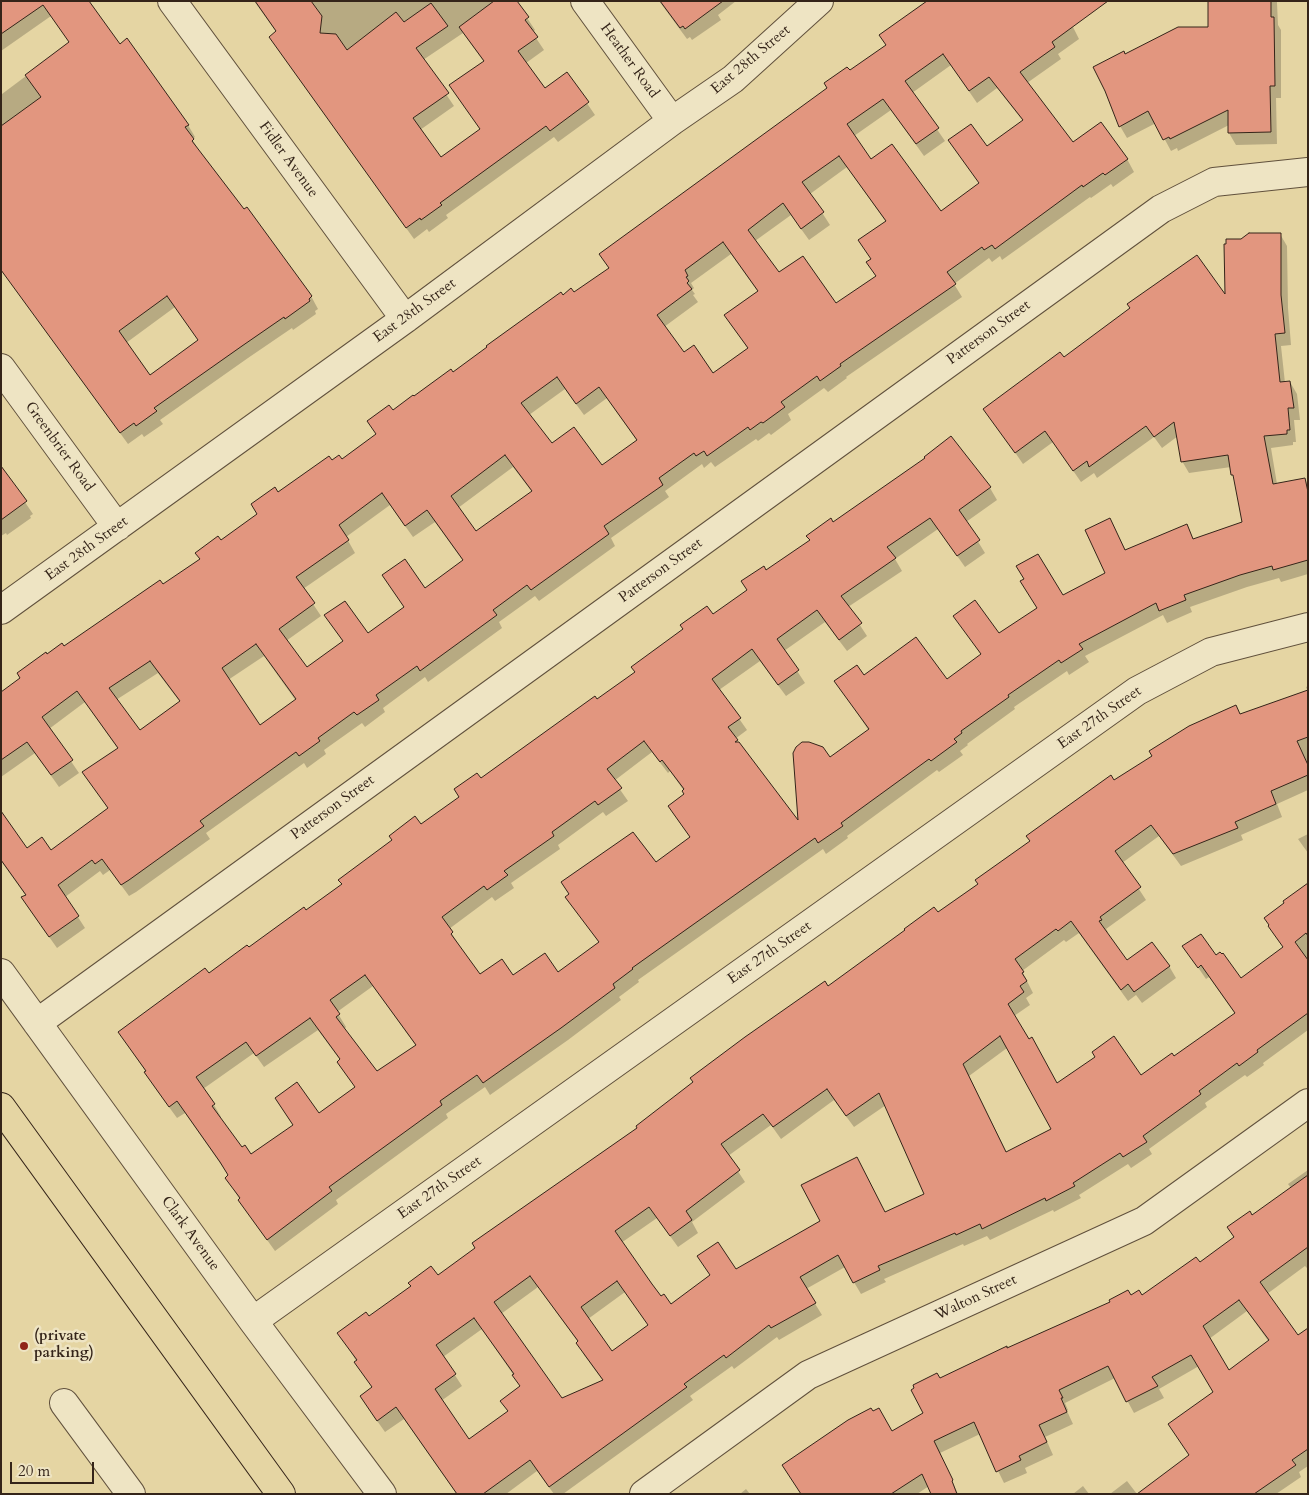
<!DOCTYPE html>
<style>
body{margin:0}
#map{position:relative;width:1309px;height:1495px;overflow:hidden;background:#e5d5a3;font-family:Cardo,serif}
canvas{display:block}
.frame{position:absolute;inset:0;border:2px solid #342419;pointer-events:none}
.scale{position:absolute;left:10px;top:1462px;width:84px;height:22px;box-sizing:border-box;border:2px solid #342419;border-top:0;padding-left:6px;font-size:15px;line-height:18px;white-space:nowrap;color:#342419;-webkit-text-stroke:4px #eee4c3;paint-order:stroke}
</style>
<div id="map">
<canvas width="1309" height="1495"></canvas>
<div class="frame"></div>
<div class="scale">20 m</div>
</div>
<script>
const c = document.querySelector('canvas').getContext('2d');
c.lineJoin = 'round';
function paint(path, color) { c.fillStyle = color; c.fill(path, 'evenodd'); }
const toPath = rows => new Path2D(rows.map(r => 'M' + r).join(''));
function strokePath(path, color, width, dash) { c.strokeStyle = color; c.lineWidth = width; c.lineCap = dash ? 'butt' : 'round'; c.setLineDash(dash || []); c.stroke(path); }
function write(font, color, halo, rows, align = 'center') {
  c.font = font + ' Cardo,serif'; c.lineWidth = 5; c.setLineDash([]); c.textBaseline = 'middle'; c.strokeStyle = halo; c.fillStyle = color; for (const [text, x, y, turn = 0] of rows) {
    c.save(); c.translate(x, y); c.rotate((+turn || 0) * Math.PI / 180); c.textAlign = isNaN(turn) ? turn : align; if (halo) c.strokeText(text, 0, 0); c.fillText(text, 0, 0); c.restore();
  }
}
const shadow = toPath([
 [1,1,87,1,119,45,188,125,195,137,192,139,200,152,311,296,318,309,315,311,316,314,293,330,292,328,248,358,160,420,163,424,144,437,142,434,128,444,1,269,1,92,2,94,70,43,51,16,1,51],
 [175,307,199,341,150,376,126,343],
 [254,1,516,1,535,30,532,32,544,50,526,63,545,90,567,74,595,115,558,142,554,137,446,215,448,218,429,232,427,229,414,239,278,49,277,33],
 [463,33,484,62,481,130,441,159,420,130,454,106,423,60],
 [659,1,736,1,718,15,721,20,692,40,690,37,687,39],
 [1209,1,1277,1,1277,3,1278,25,1281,30,1281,98,1276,98,1277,144,1236,145,1229,133,1229,125,1178,151,1177,148,1171,151,1156,123,1127,138,1120,126,1125,56,1209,28],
 [1034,27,1073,27,1079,39,1058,54,1061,59,1027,83,1073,144,1127,159,1134,172,1113,187,1111,184,1091,198,1090,197,1002,260,1000,256,992,262,989,258,954,284,962,297,846,377,847,378,828,392,824,388,788,414,791,420,771,435,769,433,758,441,756,439,715,467,711,462,704,468,702,464,665,491,669,497,611,538,615,546,539,601,535,596,499,622,502,628,428,682,425,677,383,708,385,712,365,727,362,723,324,750,326,754,307,768,304,763,206,833,210,839,136,892,129,896,110,870,103,875,100,871,65,897,85,928,57,948,30,910,23,898,26,896,1,861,1,813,27,850,50,852,109,810,84,772,118,749,85,702,49,729,79,773,59,787,35,753,1,777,1,693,21,679,47,656,63,648,163,586,201,560,221,542,258,514,278,494,332,462,341,460,377,435,392,412,452,374,563,296,574,294,610,269,601,254,850,72],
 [951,65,977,103,997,88,1023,121,987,148,980,184,941,213,871,160,854,136,891,110,924,156,945,141,912,93],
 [847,167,886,222,860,240,872,260,868,262,876,277,836,305,778,274,755,241,791,215,809,240,830,225,810,194],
 [731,254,758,292,726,316,748,349,713,374,684,354,664,327,698,302,693,295,695,294,692,290,694,288,691,283],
 [565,389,584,415,607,398,637,441,601,467,551,444,529,415],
 [513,467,532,492,476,533,458,508],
 [390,505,413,537,435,522,463,561,368,635,326,616,343,642,306,668,286,641,321,616,303,589,355,553,346,537],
 [264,656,296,701,260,727,228,680],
 [158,673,180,702,139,732,116,700],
 [1280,234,1287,246,1288,308,1291,345,1281,346,1285,383,1290,382,1297,394,1300,420,1294,420,1296,442,1293,442,1293,445,1271,448,1277,484,1305,479,1308,485,1308,574,1281,582,1279,578,1247,587,1190,607,1192,612,1167,623,1163,615,1085,656,1089,662,1069,675,1067,671,1014,707,1015,709,967,744,968,745,960,751,963,755,939,772,937,770,847,836,848,838,826,854,823,849,638,980,639,982,619,997,621,1000,568,1040,490,1095,485,1087,446,1114,448,1118,336,1200,338,1204,275,1251,247,1212,227,1178,229,1176,185,1113,177,1118,153,1085,146,1072,119,1032,306,912,460,797,481,780,597,701,748,591,766,572,833,524,990,488,997,500,966,522,985,553,965,567,938,529,895,559,902,571,848,607,867,636,847,651,825,622,784,651,805,683,786,696,760,661,719,690,747,730,735,739,799,824,830,759,869,731,836,681,864,677,947,681,982,656,955,616,999,634,1063,596,1107,573,1110,520,1126,551,1186,526,1194,540,1243,523,1236,480,1231,467,1189,473,1182,461,1178,436,1162,448,1154,437,1097,478,1094,473,1081,482,1053,442,1023,464,985,409,1064,359,1227,298,1241,240],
 [652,752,668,773,670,771,684,791,686,795,677,819,691,838,655,864,567,897,600,944,558,974,513,977,480,976,458,946,459,945,449,929,492,897,495,901,514,888,511,883,560,849,558,845,603,812,606,816,628,801,614,781],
 [373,986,416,1046,377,1073,344,1029,346,1027,337,1012],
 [318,1030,340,1060,338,1062,356,1088,319,1115,276,1098,294,1126,251,1156,242,1149,219,1118,221,1117,214,1105,203,1089,254,1053,264,1067],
 [1,467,33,514,30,516,31,518,7,535,6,533,1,536],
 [1308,686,1308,790,1277,804,1282,817,1241,835,1243,840,1181,866,1159,836,1122,863,1146,900,1106,929,1108,932,1106,933,1127,962,1169,966,1176,978,1142,1003,1136,995,1128,1001,1079,933,1066,942,1064,940,1022,971,1033,993,1026,998,1030,1005,1014,1016,1057,1084,1141,1077,1174,1058,1235,1014,1209,977,1206,979,1184,947,1216,956,1241,979,1284,948,1269,926,1308,919,1308,1030,1263,1063,1264,1065,1247,1077,1245,1075,1205,1103,1207,1107,1149,1149,1152,1154,1131,1168,1128,1164,1079,1195,1081,1198,1054,1212,1053,1210,990,1240,987,1236,964,1246,963,1244,884,1279,886,1282,861,1294,845,1267,806,1289,822,1315,779,1340,777,1337,734,1369,732,1366,690,1396,693,1400,563,1494,554,1494,537,1471,506,1494,455,1494,456,1493,404,1419,385,1432,368,1408,373,1388,339,1333,369,1317,437,1277,828,987,979,885,1114,782,1240,715,1308,692,1306,687],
 [1007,1048,1052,1130,1007,1153,969,1076],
 [834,1100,854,1127,886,1105,926,1195,885,1214,736,1271,670,1306,661,1297,621,1243,657,1218,678,1247,698,1233,692,1222,745,1182,728,1156,771,1125,781,1139],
 [538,1287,578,1342,584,1355,603,1381,562,1399,501,1314],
 [625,1292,649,1326,612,1352,588,1319],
 [482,1329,521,1386,501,1401,508,1412,469,1441,441,1401,462,1386,443,1357],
 [1308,834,1308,853,1298,839],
 [1308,1170,1308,1269,1305,1266,1267,1294,1298,1336,1308,1329,1308,1466,1299,1472,1301,1477,1276,1494,1139,1494,1190,1456,1169,1424,1215,1393,1199,1366,1159,1389,1164,1398,1134,1413,1115,1378,1065,1403,1068,1410,1067,1411,1073,1424,1045,1437,1053,1455,1025,1468,1027,1473,1004,1483,980,1434,940,1453,958,1494,933,1494,929,1486,917,1494,802,1494,892,1432,925,1413,940,1380,1007,1349,1131,1297,1142,1297,1200,1264,1235,1238,1252,1217,1291,1188,1288,1184],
 [1247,1311,1269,1342,1229,1371,1209,1339],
 [1127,1481,1137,1494,1110,1494],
 [1083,1486,1089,1494,1073,1494],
 [746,1489,750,1494,740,1494]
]);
const building = toPath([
 [1,1,89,1,120,44,127,38,189,125,185,127,194,139,192,141,244,209,247,207,312,296,309,299,310,301,285,319,284,317,242,346,154,408,157,411,136,426,134,423,120,433,1,270,1,126,41,97,25,75,69,42,43,5,1,34,1,1],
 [167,296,198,340,150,375,119,331,167,296],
 [255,1,311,1,322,16,320,33,336,34,347,50,396,12,404,22,431,3,448,26,416,48,449,93,413,118,441,157,480,129,449,85,484,61,459,27,494,1,517,1,529,17,525,20,538,37,518,51,545,88,567,72,589,102,550,131,546,126,440,203,442,205,421,220,420,218,406,228,269,37,276,31,255,1],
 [660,1,723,1,685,29,683,26,680,28,660,1],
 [927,1,1108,1,1052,42,1055,47,1020,72,1073,142,1101,122,1128,159,1105,175,1103,173,1083,187,1082,185,995,249,992,245,984,250,982,247,947,272,956,284,840,364,841,366,820,381,817,376,781,402,785,407,763,423,761,422,750,430,748,427,707,456,704,451,696,456,694,453,659,478,663,485,604,526,609,534,531,590,527,585,493,610,497,615,420,671,417,666,376,695,379,700,357,715,354,712,318,738,320,741,299,756,296,752,200,821,204,826,129,880,121,885,102,859,95,864,92,860,58,885,79,916,49,937,21,897,26,895,1,860,1,811,27,848,42,837,51,850,108,808,82,772,118,748,77,691,42,717,73,760,51,775,27,742,1,760,1,692,20,678,17,673,46,652,47,654,62,643,64,646,160,580,163,584,200,559,195,553,218,536,221,540,257,514,251,504,275,487,278,492,329,456,332,460,339,455,342,459,376,434,367,421,389,405,393,410,413,395,414,396,451,369,453,372,487,347,486,346,561,292,563,295,571,288,574,292,609,268,599,254,827,88,824,83,847,67,850,70,886,45,879,35,927,1],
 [943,54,969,91,989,77,1023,120,987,146,971,124,948,140,979,183,941,211,892,144,871,159,847,124,883,99,916,144,939,128,905,81,943,54],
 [839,156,886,221,858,240,871,259,866,262,876,276,836,303,803,256,779,272,748,230,783,203,801,229,824,212,802,182,839,156],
 [723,242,758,291,724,315,748,348,713,373,694,345,684,352,657,315,692,289,687,283,689,281,686,277,688,276,685,270,723,242],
 [557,377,576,404,599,387,637,440,602,465,574,427,552,443,521,403,557,377],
 [505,455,532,491,476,531,451,496,505,455],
 [382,493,405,526,427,510,463,560,425,588,405,559,382,575,404,607,368,633,345,601,324,615,343,641,307,667,279,629,315,603,296,577,349,540,339,525,382,493],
 [256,644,296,699,260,725,222,668,256,644],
 [150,661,180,701,140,730,109,688,150,661],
 [1208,1,1271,1,1271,17,1274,17,1275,86,1270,86,1271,132,1228,133,1228,110,1170,139,1169,137,1163,140,1148,111,1119,127,1105,91,1093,67,1124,51,1125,54,1178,27,1208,27,1208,1],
 [1249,233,1281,233,1281,295,1285,333,1275,334,1280,382,1290,381,1294,408,1288,408,1290,430,1287,430,1287,434,1264,436,1273,484,1305,478,1308,492,1308,560,1273,570,1272,566,1240,575,1184,595,1186,600,1159,611,1156,603,1079,644,1083,649,1061,663,1059,660,1008,695,1009,697,961,731,962,733,954,739,957,742,931,761,929,759,841,823,843,826,818,843,815,838,632,968,633,969,613,984,615,988,561,1028,483,1083,477,1075,440,1101,442,1105,329,1187,332,1191,267,1240,238,1200,240,1198,225,1178,228,1175,220,1162,177,1101,169,1107,144,1072,146,1071,118,1032,205,968,209,973,247,945,249,947,304,907,306,910,342,884,338,880,392,840,389,836,415,816,421,824,459,797,454,789,477,773,481,778,595,696,597,699,635,672,631,667,683,629,680,625,707,606,713,614,747,590,741,581,764,566,766,570,810,540,806,536,831,518,833,522,925,458,924,457,951,436,991,487,959,510,980,540,957,556,930,518,887,547,896,558,841,596,862,623,839,640,817,610,777,639,799,670,778,685,752,649,712,679,741,718,728,727,738,740,735,742,739,742,798,820,793,753,796,747,802,742,809,742,823,747,830,757,869,729,834,681,857,665,864,675,916,637,947,679,981,654,953,616,975,600,999,633,1037,608,1020,581,1024,579,1016,566,1038,554,1063,595,1105,573,1085,530,1110,518,1125,550,1187,524,1193,539,1242,522,1233,475,1231,475,1228,455,1181,462,1174,422,1154,437,1146,426,1089,467,1087,461,1073,471,1045,431,1015,453,983,409,1060,352,1064,357,1130,308,1127,304,1197,255,1225,294,1224,244,1226,244,1226,239,1241,239,1249,233],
 [644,741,660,762,662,760,684,789,682,791,684,794,668,806,690,837,656,862,633,832,561,882,569,894,565,897,599,942,558,972,545,953,513,975,502,959,480,974,451,934,453,932,442,917,484,886,487,890,508,875,504,871,554,836,552,832,595,801,598,805,622,788,607,769,644,741],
 [365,975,416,1045,377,1071,336,1017,340,1014,330,1000,365,975],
 [310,1018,340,1059,337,1062,355,1087,319,1113,297,1082,275,1098,293,1125,251,1154,245,1145,242,1147,212,1106,215,1104,196,1077,246,1042,256,1056,310,1018],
 [1,466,27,501,1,520,1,466],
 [1308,690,1308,737,1297,741,1308,765,1308,775,1271,791,1276,804,1235,822,1238,828,1173,854,1151,825,1115,851,1141,887,1100,917,1102,920,1099,921,1127,960,1152,942,1170,966,1134,992,1128,984,1121,990,1071,921,1058,931,1056,929,1015,959,1024,972,1022,973,1027,981,1020,986,1024,992,1008,1004,1029,1039,1032,1037,1057,1083,1095,1057,1092,1052,1114,1036,1141,1075,1172,1053,1174,1056,1235,1013,1201,965,1198,968,1182,946,1201,934,1216,955,1220,952,1222,954,1223,953,1241,978,1283,947,1268,926,1269,925,1264,918,1284,903,1283,901,1308,883,1308,936,1306,933,1295,942,1308,960,1308,1013,1257,1050,1258,1052,1239,1066,1237,1063,1199,1091,1201,1094,1143,1136,1147,1142,1123,1157,1120,1153,1073,1183,1075,1186,1046,1201,1045,1198,982,1229,980,1224,956,1235,955,1233,878,1266,880,1270,853,1283,838,1255,800,1277,816,1303,771,1328,769,1325,726,1358,724,1355,684,1384,687,1387,549,1487,530,1460,483,1494,457,1494,396,1407,377,1421,360,1396,372,1387,354,1362,357,1360,337,1333,366,1312,369,1316,411,1286,408,1283,431,1266,438,1275,475,1248,472,1243,637,1128,636,1126,693,1082,690,1078,745,1037,825,981,828,986,905,930,904,929,934,907,938,912,978,884,975,880,1030,841,1026,836,1111,775,1114,780,1152,756,1149,751,1189,726,1236,705,1240,714,1308,690],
 [1000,1036,1051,1129,1006,1152,963,1064,1000,1036],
 [827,1089,846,1116,879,1093,924,1194,885,1212,857,1157,801,1185,820,1221,736,1269,718,1242,697,1256,710,1275,671,1304,664,1294,661,1296,652,1284,615,1231,649,1207,670,1236,692,1220,686,1211,740,1170,721,1144,763,1114,773,1127,827,1089],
 [530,1276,578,1341,576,1343,603,1380,562,1398,494,1302,530,1276],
 [617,1281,648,1325,612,1351,581,1307,617,1281],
 [474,1318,514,1374,512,1375,520,1386,500,1401,508,1411,469,1439,435,1389,456,1374,436,1345,474,1318],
 [1308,1175,1308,1247,1260,1282,1298,1335,1308,1328,1308,1449,1292,1460,1296,1465,1254,1494,1137,1494,1189,1455,1168,1424,1213,1392,1191,1355,1152,1377,1158,1386,1126,1402,1108,1366,1059,1390,1063,1398,1061,1398,1067,1412,1039,1425,1047,1442,1019,1456,1021,1460,996,1472,974,1422,934,1441,953,1480,952,1481,957,1494,931,1494,922,1474,891,1494,801,1494,782,1465,848,1420,871,1408,873,1411,879,1408,892,1431,923,1413,911,1390,914,1388,913,1385,937,1373,940,1378,1007,1346,1007,1348,1110,1302,1109,1300,1128,1290,1131,1295,1139,1290,1142,1295,1196,1257,1200,1262,1234,1237,1227,1227,1250,1211,1252,1215,1308,1175],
 [1239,1300,1269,1340,1229,1370,1203,1326,1239,1300]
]);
const minor = toPath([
 [172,1,405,319],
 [585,1,672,121],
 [1,368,117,527],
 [1,610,405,319,672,121,733,79,819,1],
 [1,973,253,1321,382,1494],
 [37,1023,1161,209,1214,182,1308,172],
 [253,1321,1137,691,1211,652,1308,627],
 [64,1403,131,1494],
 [644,1494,808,1375,1144,1221,1308,1103]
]);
const major = toPath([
 [1,1107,281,1494]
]);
const markers = [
 [24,1346,5,"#8f2418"]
];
const streetNames = [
 ["East 28th Street",751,60,-40],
 ["Heather Road",629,61,54],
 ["Fidler Avenue",288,160,54],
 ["East 28th Street",415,311,-36],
 ["Patterson Street",989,333,-36],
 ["Greenbrier Road",59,447,54],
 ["East 28th Street",87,549,-36],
 ["Patterson Street",661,571,-36],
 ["East 27th Street",1100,718,-35],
 ["Patterson Street",333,808,-36],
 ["East 27th Street",770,953,-35],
 ["East 27th Street",440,1188,-35],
 ["Clark Avenue",190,1234,54],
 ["Walton Street",976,1298,-25]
];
const poiNames = [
 ["(private",34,1337],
 ["parking)",34,1354]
];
paint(shadow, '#0003');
paint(building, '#e2967f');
strokePath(building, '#342419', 1);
strokePath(minor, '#60503c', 30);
strokePath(major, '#342419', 30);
strokePath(minor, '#eee4c3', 28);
strokePath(major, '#e5d5a3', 28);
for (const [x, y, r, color] of markers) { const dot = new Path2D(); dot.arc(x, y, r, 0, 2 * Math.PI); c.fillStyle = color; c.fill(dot); strokePath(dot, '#eee4c3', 2); }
write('15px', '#342419', '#eee4c3', streetNames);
write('bold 15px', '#342419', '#eee4c3', poiNames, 'left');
</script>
